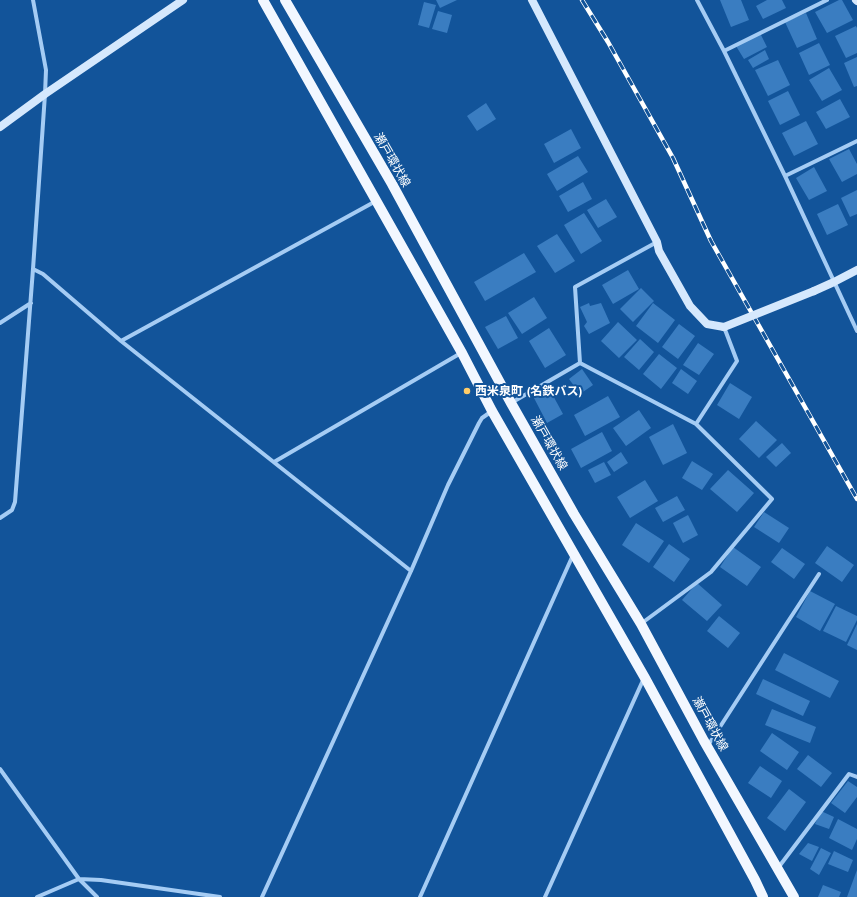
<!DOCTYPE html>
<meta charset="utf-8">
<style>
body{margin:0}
canvas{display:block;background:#12549a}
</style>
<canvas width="857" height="897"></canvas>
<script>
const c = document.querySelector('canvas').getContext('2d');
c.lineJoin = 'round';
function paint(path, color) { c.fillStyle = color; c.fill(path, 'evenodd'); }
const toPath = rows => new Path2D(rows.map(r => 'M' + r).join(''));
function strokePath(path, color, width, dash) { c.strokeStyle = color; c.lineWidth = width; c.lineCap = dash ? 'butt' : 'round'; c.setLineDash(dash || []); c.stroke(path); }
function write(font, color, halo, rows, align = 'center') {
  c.font = font + ' Mulish,"Noto Sans JP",sans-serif'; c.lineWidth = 4; c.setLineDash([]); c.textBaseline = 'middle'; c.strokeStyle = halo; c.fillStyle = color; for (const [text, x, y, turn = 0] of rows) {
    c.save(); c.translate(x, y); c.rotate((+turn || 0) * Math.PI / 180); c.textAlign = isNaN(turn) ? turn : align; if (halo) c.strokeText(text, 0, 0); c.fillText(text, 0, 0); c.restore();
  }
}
const building = toPath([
 [436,0,457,0,440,8],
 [720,0,741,0,749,20,731,27],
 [767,0,782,0,786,8,763,19,756,6],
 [839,0,842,0,853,20,827,33,815,12],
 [424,2,436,5,429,28,418,25],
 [438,11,452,15,447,33,432,29],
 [806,13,817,39,797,48,785,22],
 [856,26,857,28,857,53,846,58,835,36],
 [760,33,767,47,744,59,736,46],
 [819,43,830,65,809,75,799,53],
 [765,50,769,59,753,68,748,60],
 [857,57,857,86,854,87,844,63],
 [778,60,790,85,768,96,755,70],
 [829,68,842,90,822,101,809,80],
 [788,91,800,115,780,125,768,101],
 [840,99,850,117,826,129,816,112],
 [486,103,496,119,477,131,467,116],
 [806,121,818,144,794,156,782,133],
 [571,129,581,148,554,163,544,144],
 [849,149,857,164,857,174,842,182,829,159],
 [578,156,588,172,557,191,547,174],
 [814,167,827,191,809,200,796,178],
 [583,182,592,199,568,212,559,196],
 [857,190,857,214,850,217,841,198],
 [606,199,617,217,598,228,587,210],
 [838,204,848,225,827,235,817,214],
 [584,213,602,241,581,254,564,225],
 [557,234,575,261,555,273,537,246],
 [524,253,536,272,485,301,474,282],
 [628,270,639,289,613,304,602,285],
 [641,288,654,301,633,322,620,309],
 [534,297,547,318,522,334,508,313],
 [589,303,590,306,601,303,610,323,589,334,584,326,587,322,580,307],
 [653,303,675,320,658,343,636,326],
 [506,316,518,338,498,349,485,327],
 [618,322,637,340,619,358,601,341],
 [679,324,695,336,678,359,662,347],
 [549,328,566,355,545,368,529,341],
 [640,339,654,352,639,370,624,357],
 [698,343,714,354,699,375,683,365],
 [659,354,677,368,661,389,643,374],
 [582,369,593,385,580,394,569,379],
 [681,369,697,381,688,394,672,383],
 [730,383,752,397,739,419,717,405],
 [550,390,563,414,547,423,534,398],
 [608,396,620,417,585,436,574,415],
 [639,410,651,428,626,446,613,428],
 [756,421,777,440,759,458,739,439],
 [673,424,687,453,663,465,649,437],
 [602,432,612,451,581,468,571,449],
 [782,443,791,453,776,467,766,457],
 [621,452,628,463,614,472,607,462],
 [692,461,713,474,702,490,682,478],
 [604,462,611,475,595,483,588,470],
 [728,470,754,493,737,512,710,489],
 [645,480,658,501,630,518,617,497],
 [677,496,685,510,663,522,655,508],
 [764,512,789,528,779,543,754,527],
 [688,515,698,535,683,543,673,523],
 [636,523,664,541,649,563,622,545],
 [669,544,690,559,674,582,653,567],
 [827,546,854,565,842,582,815,563],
 [733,547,761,567,747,586,720,567],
 [782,548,805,564,794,579,771,562],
 [697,583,722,605,707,621,682,600],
 [810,591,835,604,820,631,796,617],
 [836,606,857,616,857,620,846,642,823,631],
 [719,616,740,633,728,648,707,631],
 [857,624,857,650,847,645],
 [784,653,839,681,830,698,775,670],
 [763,679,810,701,803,716,756,694],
 [772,709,816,727,810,743,765,725],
 [772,733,799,752,787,770,760,751],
 [808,755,832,773,821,787,797,769],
 [760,766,782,781,771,798,748,783],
 [848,781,857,787,857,797,845,813,831,803],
 [789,789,806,802,785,831,767,818],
 [821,811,834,817,829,829,815,824],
 [838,819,857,829,857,839,852,850,829,838],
 [808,843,819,847,812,861,799,854],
 [821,848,831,853,819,875,810,869],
 [834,851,853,860,848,872,828,864],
 [857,870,857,897,847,897],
 [823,885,841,892,839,897,818,897]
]);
const street = toPath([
 [697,0,724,51,785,176,857,331],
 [724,51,827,0],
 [785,176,857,141],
 [657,242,575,287,580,363,696,424,737,361,724,327],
 [33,269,43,274,121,341,411,571],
 [0,323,31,303],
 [121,341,376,201],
 [511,403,580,363],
 [274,462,461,353],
 [0,518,12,510,15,502,33,269,45,94,46,70,33,0],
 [642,623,711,572,772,499,696,424],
 [707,747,787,623,819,574],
 [0,769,79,879,97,897],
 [778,868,849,774,857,777],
 [37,897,79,879,101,880,220,897],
 [262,897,411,571,448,485,479,423,482,418,492,411],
 [420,897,573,555],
 [545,897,644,678]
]);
const secondary = toPath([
 [532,0,657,242,659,251,690,306,707,324,724,327],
 [856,0,857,1],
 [0,127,45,94,183,0],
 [814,291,834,282,857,270]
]);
const primary = toPath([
 [263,0,462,353,492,411,645,678,755,880,763,897],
 [285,0,392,184,511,403,574,514,641,624,704,741,794,897]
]);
const rail = toPath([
 [582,0,608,42,673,158,711,241,857,499]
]);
const secondaryBridge = toPath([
 [724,327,814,291]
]);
const markers = [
 [467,391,4,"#ffcc68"]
];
const streetNames = [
 ["瀬戸環状線",392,160,60],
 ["瀬戸環状線",549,443,60],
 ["瀬戸環状線",710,724,61]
];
const poiNames = [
 ["西米泉町 (名鉄バス)",475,391]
];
paint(building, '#3a7dc1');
strokePath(street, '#a5ccf4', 4);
strokePath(secondary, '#d5e8fd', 8);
strokePath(primary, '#f2f7ff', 10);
strokePath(rail, '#fff', 4.5);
strokePath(rail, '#12549a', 3, [9]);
strokePath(secondaryBridge, '#d5e8fd', 8);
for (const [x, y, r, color] of markers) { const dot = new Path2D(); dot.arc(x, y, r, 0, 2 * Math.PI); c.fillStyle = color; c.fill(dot); strokePath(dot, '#12549a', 1.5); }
write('12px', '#fff', '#12549a', streetNames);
write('bold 12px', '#fff', '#12549a', poiNames, 'left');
</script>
